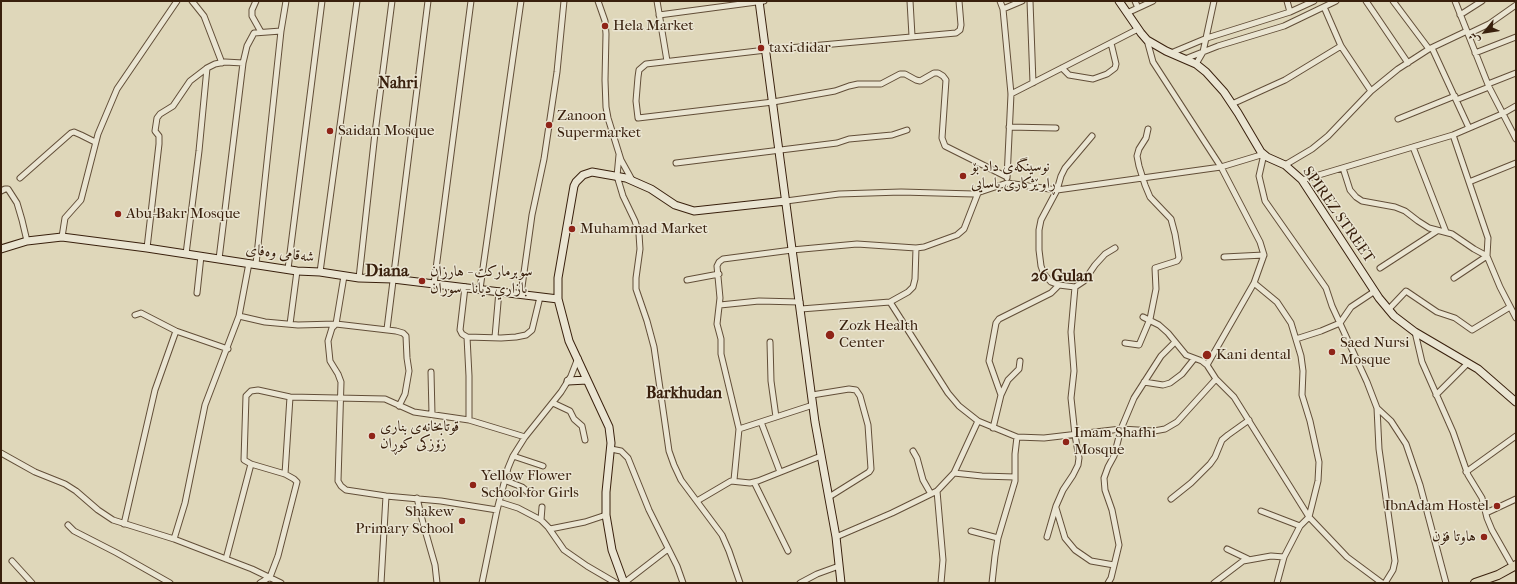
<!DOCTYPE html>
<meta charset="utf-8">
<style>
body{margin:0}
#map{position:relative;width:1517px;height:584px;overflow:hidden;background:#dfd7ba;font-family:"IM FELL French Canon",Amiri,serif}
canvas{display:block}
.frame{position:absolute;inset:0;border:2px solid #39200d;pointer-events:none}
.north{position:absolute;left:1465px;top:12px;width:40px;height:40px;-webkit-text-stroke:3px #eae5d2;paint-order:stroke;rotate:240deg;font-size:11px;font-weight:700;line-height:16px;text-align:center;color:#39200d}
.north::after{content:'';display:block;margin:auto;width:14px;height:18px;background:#39200d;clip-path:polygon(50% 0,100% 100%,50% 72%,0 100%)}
</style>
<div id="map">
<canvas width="1517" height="584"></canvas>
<div class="frame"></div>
<div class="north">ش</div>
</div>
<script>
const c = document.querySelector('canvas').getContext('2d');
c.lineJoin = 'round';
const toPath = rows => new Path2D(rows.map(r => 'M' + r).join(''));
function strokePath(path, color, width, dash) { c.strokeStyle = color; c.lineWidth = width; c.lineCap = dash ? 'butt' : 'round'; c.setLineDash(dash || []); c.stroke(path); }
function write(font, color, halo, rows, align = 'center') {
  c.font = font + ' "IM FELL French Canon",Amiri,serif'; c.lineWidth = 3; c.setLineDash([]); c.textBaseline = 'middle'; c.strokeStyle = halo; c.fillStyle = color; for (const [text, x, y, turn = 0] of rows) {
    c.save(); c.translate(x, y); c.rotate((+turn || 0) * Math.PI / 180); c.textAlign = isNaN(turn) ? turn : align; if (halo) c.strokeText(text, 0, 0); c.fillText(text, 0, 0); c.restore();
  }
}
const street = toPath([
 [192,1,204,16,222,63],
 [256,1,252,10,252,16,261,32],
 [598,1,605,21,606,34,605,80,606,107,608,118,621,160,632,180],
 [657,1,667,61],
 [910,1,912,36],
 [959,1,961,25,960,30,956,33,766,50,646,64,639,70,638,77,636,101,638,118,773,102,835,91,849,86,858,84,881,84,900,74,905,74,916,80,920,81,934,73,938,73,943,76,946,80,942,138,945,146,1007,177],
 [1000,1,1003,9,1011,94,1007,178],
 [1030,1,1033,83],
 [1135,1,1138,8],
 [1287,1,1290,12],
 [1366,1,1408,63],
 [1393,1,1429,49],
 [1455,1,1489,87,1516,139],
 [1324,7,1341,46,1371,91],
 [1003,9,1022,1],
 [1127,13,1153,1],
 [659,15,764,1],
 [1460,15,1482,1],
 [1468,34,1489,24,1516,5],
 [1147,40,1153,62,1221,167,1260,242,1264,255,1254,283,1207,365],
 [1432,48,1469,128],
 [1171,53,1207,38,1290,12,1314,1],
 [1475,53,1516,37],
 [1185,59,1218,46,1284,26,1336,1],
 [1196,64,1203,52,1214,1],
 [1062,68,1069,75,1093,79,1107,74,1115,68,1116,64,1111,43],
 [1488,84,1516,73],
 [1011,94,1138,29],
 [1456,100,1489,87],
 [1232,104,1285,80,1341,46],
 [1398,119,1455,96],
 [1009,127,1056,128],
 [1453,135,1488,238,1487,256,1500,287,1516,318],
 [1092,136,1065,168,1061,176,1057,190,1041,220,1039,230,1039,250,1041,266,1044,274,1051,282,1059,285,1075,287,1084,281,1095,265,1105,254,1115,248],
 [1413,147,1446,232],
 [619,155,617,176,623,196,635,221,639,234,640,249,636,278,636,289,647,321,654,347,669,451,674,465,681,480,722,535,729,551,740,583],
 [676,163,837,143,849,139,892,135,907,130],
 [1285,165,1312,149,1328,136,1371,91,1398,69,1429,49,1467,31],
 [1343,168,1350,190,1356,197,1362,201,1395,207,1405,211,1418,221,1429,228,1452,234,1474,249,1487,256,1454,278],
 [20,178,71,133,74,132,81,135,95,142],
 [1302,180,1453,135,1502,114,1516,106],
 [1469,182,1516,163],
 [1,191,5,189,8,189,17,203,22,220,27,241],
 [786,201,839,194,901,192,974,194,1007,183,1057,190,1221,167,1264,154,1259,176,1265,201,1326,288,1332,306,1367,382,1377,408,1379,449,1395,561,1393,570,1385,583],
 [62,237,65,218,81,200,98,134,117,89,177,1],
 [147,248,159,144,159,136,155,131,157,118,160,114,173,106,190,81,207,68,215,64,225,62,243,63],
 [186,254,199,151,207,68],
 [1224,257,1264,255],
 [219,259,243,63,247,46,254,33,281,31],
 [256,264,281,31,286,1],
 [1380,268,1437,231],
 [288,269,322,1],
 [320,272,357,1],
 [344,276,336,324,332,328,328,341,330,361,338,374,341,382,338,481,341,486,346,490,386,496,441,501,497,510],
 [359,278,375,133,392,1],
 [687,280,719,274],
 [1254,283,1277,302,1291,323,1301,356,1303,371,1302,395,1310,421,1319,462,1318,481,1309,517,1300,526,1284,557,1277,583],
 [434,284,471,1],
 [465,287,460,330,462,334,467,337,501,338,516,337,526,335,532,330,540,297],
 [480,289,521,1],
 [197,293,201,256],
 [521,294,532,215,544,159,557,72,564,1],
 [890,302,908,292,913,287,915,279,916,248],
 [720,305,759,301,800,302],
 [801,309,890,302,948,393,959,406,978,421,1017,437,1044,438,1121,429,1154,431,1165,429,1177,422,1216,379],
 [1388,310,1406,291,1437,312,1455,318,1472,330,1510,307],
 [135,315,141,313,176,331,228,349],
 [239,316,265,322,298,325,336,324,396,331,403,333,406,336,407,358,409,371,405,394,399,406],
 [1143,317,1159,325,1168,333,1186,355,1202,361,1207,365,1216,379,1234,397,1309,517,1347,557,1382,583],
 [290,324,297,271],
 [387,329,428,1],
 [1415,332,1422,362,1453,432,1468,475,1482,498,1487,518,1492,530,1513,567],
 [467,337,469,376,469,420],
 [495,337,499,291],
 [1296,339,1321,331,1340,323,1351,307,1375,291],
 [770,342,771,381,776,417],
 [1125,343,1139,345,1150,319,1156,289,1155,268,1177,261,1179,258,1175,234,1171,219,1150,197,1145,185,1139,166,1137,156,1139,149,1146,138,1148,129],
 [431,372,432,414],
 [1144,382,1163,385,1170,383,1182,374,1194,359],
 [812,395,849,389,856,390,860,396,868,425,871,469,869,472,829,497],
 [1001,395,1008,380,1019,369,1020,361],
 [1436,395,1468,363],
 [553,403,570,411,574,419,582,426,585,440],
 [1377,408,1391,421,1406,444,1420,485,1446,583],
 [761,422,780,472],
 [993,428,1001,395,989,361,996,323,999,319,1051,293,1059,285],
 [739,429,813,405],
 [611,449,621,451,628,458,649,510,677,566,683,583],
 [913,451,917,458,923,480,931,494],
 [1,453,35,472,65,484,76,491,98,510,113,520,174,539,252,569,281,583],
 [513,456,543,466],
 [1466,472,1516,436],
 [954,473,982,476,1015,477],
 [285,474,290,397],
 [504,480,522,487,530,494],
 [734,480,739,429,721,354,721,339,717,324,720,298,717,266,719,262,723,259,792,250,857,244,916,248,924,247,957,235,964,229,978,193],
 [754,482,788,551],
 [937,491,943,560,941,583],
 [417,498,423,523,435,565,437,583],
 [1171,499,1191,483,1210,464,1215,457,1222,440,1228,435,1249,420],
 [697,501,731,481,750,483,758,481,821,456],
 [499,502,518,508,541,520,548,527,564,550,587,566,616,583],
 [1056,508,1065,538,1075,550,1091,561,1114,565],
 [1261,511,1300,526],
 [1486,513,1516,499],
 [541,520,542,507],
 [124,524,155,390,176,331],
 [68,525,74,531,117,553,170,583],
 [550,529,585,522,606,515],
 [971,531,998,538],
 [836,537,892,513,937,491,954,473,978,421],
 [1047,537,1056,506,1063,490,1073,475,1078,465,1079,458,1075,435,1071,398,1074,371,1071,332,1075,287],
 [174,539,185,503,205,405,239,316,249,263],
 [1227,549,1248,559],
 [226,559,251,464],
 [12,561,32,583],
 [260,583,270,577,278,556,297,482,294,479,285,474,251,464,244,460,246,396,251,391,258,390,290,397,385,399,414,412,469,420,525,437],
 [381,583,386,496],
 [482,583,497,510,508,468,513,456,525,437,561,392,571,376,578,358],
 [624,583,668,549],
 [800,583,817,574,839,566],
 [992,583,995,556,998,538,1015,481,1015,454,1017,437],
 [1108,583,1111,578,1119,545,1112,510,1105,490,1104,478,1108,467,1114,456,1121,429,1134,398,1161,356,1175,342],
 [1214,583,1243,561,1271,556,1284,557]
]);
const secondary = toPath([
 [759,1,815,422,836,537,841,583],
 [1119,1,1141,33,1147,40,1166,51,1196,64,1206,72,1224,92,1238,113,1261,152,1267,157,1285,165,1302,180,1379,298,1394,316,1415,332,1478,369,1516,402],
 [1,249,27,241,62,237,147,248,297,271,320,272,359,278,393,279,558,299],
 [568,381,587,380],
 [624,583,612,550,606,515,606,492,611,443,609,427,569,341,558,299,558,278,574,186,576,182,583,175,592,172,626,178,651,189,675,205,694,211,786,201]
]);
const primary = toPath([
 [1475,583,1498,575,1516,565]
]);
const markers = [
 [605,26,4,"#8f2418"],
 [761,48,4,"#8f2418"],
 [549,125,4,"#8f2418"],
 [330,131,4,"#8f2418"],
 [963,176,4,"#8f2418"],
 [118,214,4,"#8f2418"],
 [572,229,4,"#8f2418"],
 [422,281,4,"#8f2418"],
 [830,335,5,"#8f2418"],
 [1332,352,4,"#8f2418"],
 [1207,355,5,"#8f2418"],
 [372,436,4,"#8f2418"],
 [1066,442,4,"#8f2418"],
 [473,485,4,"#8f2418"],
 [1497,506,4,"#8f2418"],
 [462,521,4,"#8f2418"],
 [1484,537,4,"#8f2418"]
];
const poiNames = [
 ["Hela Market",613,26],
 ["taxi didar",769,48],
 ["Zanoon",557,116],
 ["Supermarket",557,133],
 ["Saidan Mosque",338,131],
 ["نوسینگەی داد بۆ",971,167],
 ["ڕاوێژكاری یاسایی",971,184],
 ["Abu-Bakr Mosque",126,214],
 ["Muhammad Market",580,229],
 ["سوبرماركت - هارزان",430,272],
 ["بازاري ديانا - سوران",430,289],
 ["Zozk Health",839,326],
 ["Center",839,343],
 ["Saed Nursi",1340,343],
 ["Mosque",1340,360],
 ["Kani dental",1216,355],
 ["قوتابخانەی بناری",380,427],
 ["زۆزکی کوڕان",380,444],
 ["Imam Shafhi",1074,433],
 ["Mosque",1074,450],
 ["Yellow Flower",481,476],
 ["School for Girls",481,493],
 ["IbnAdam Hostel",1489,506,"right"],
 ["Shakew",454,512,"right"],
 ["Primary School",454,529,"right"],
 ["هاوتا فۆن",1476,537,"right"]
];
const streetNames = [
 ["SPIREZ STREET",1338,215,55],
 ["شەقامی وەفای",280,254,7]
];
const neighbourhoodNames = [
 ["Nahri",398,84],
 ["26 Gulan",1062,277],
 ["Barkhudan",684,394]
];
const quarterNames = [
 ["Diana",387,272]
];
strokePath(street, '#624e38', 7);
strokePath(secondary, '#39200d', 9);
strokePath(primary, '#39200d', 10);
strokePath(street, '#eae5d2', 5);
strokePath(secondary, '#eae5d2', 7);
strokePath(primary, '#dfd7ba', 8);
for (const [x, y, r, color] of markers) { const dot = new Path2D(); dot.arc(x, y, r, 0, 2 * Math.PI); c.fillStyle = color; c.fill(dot); strokePath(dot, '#eae5d2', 1.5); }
write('15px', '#39200d', '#eae5d2', poiNames, 'left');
write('15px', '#39200d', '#eae5d2', streetNames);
write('bold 16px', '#39200d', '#eae5d2', neighbourhoodNames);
write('bold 17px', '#39200d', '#eae5d2', quarterNames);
</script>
